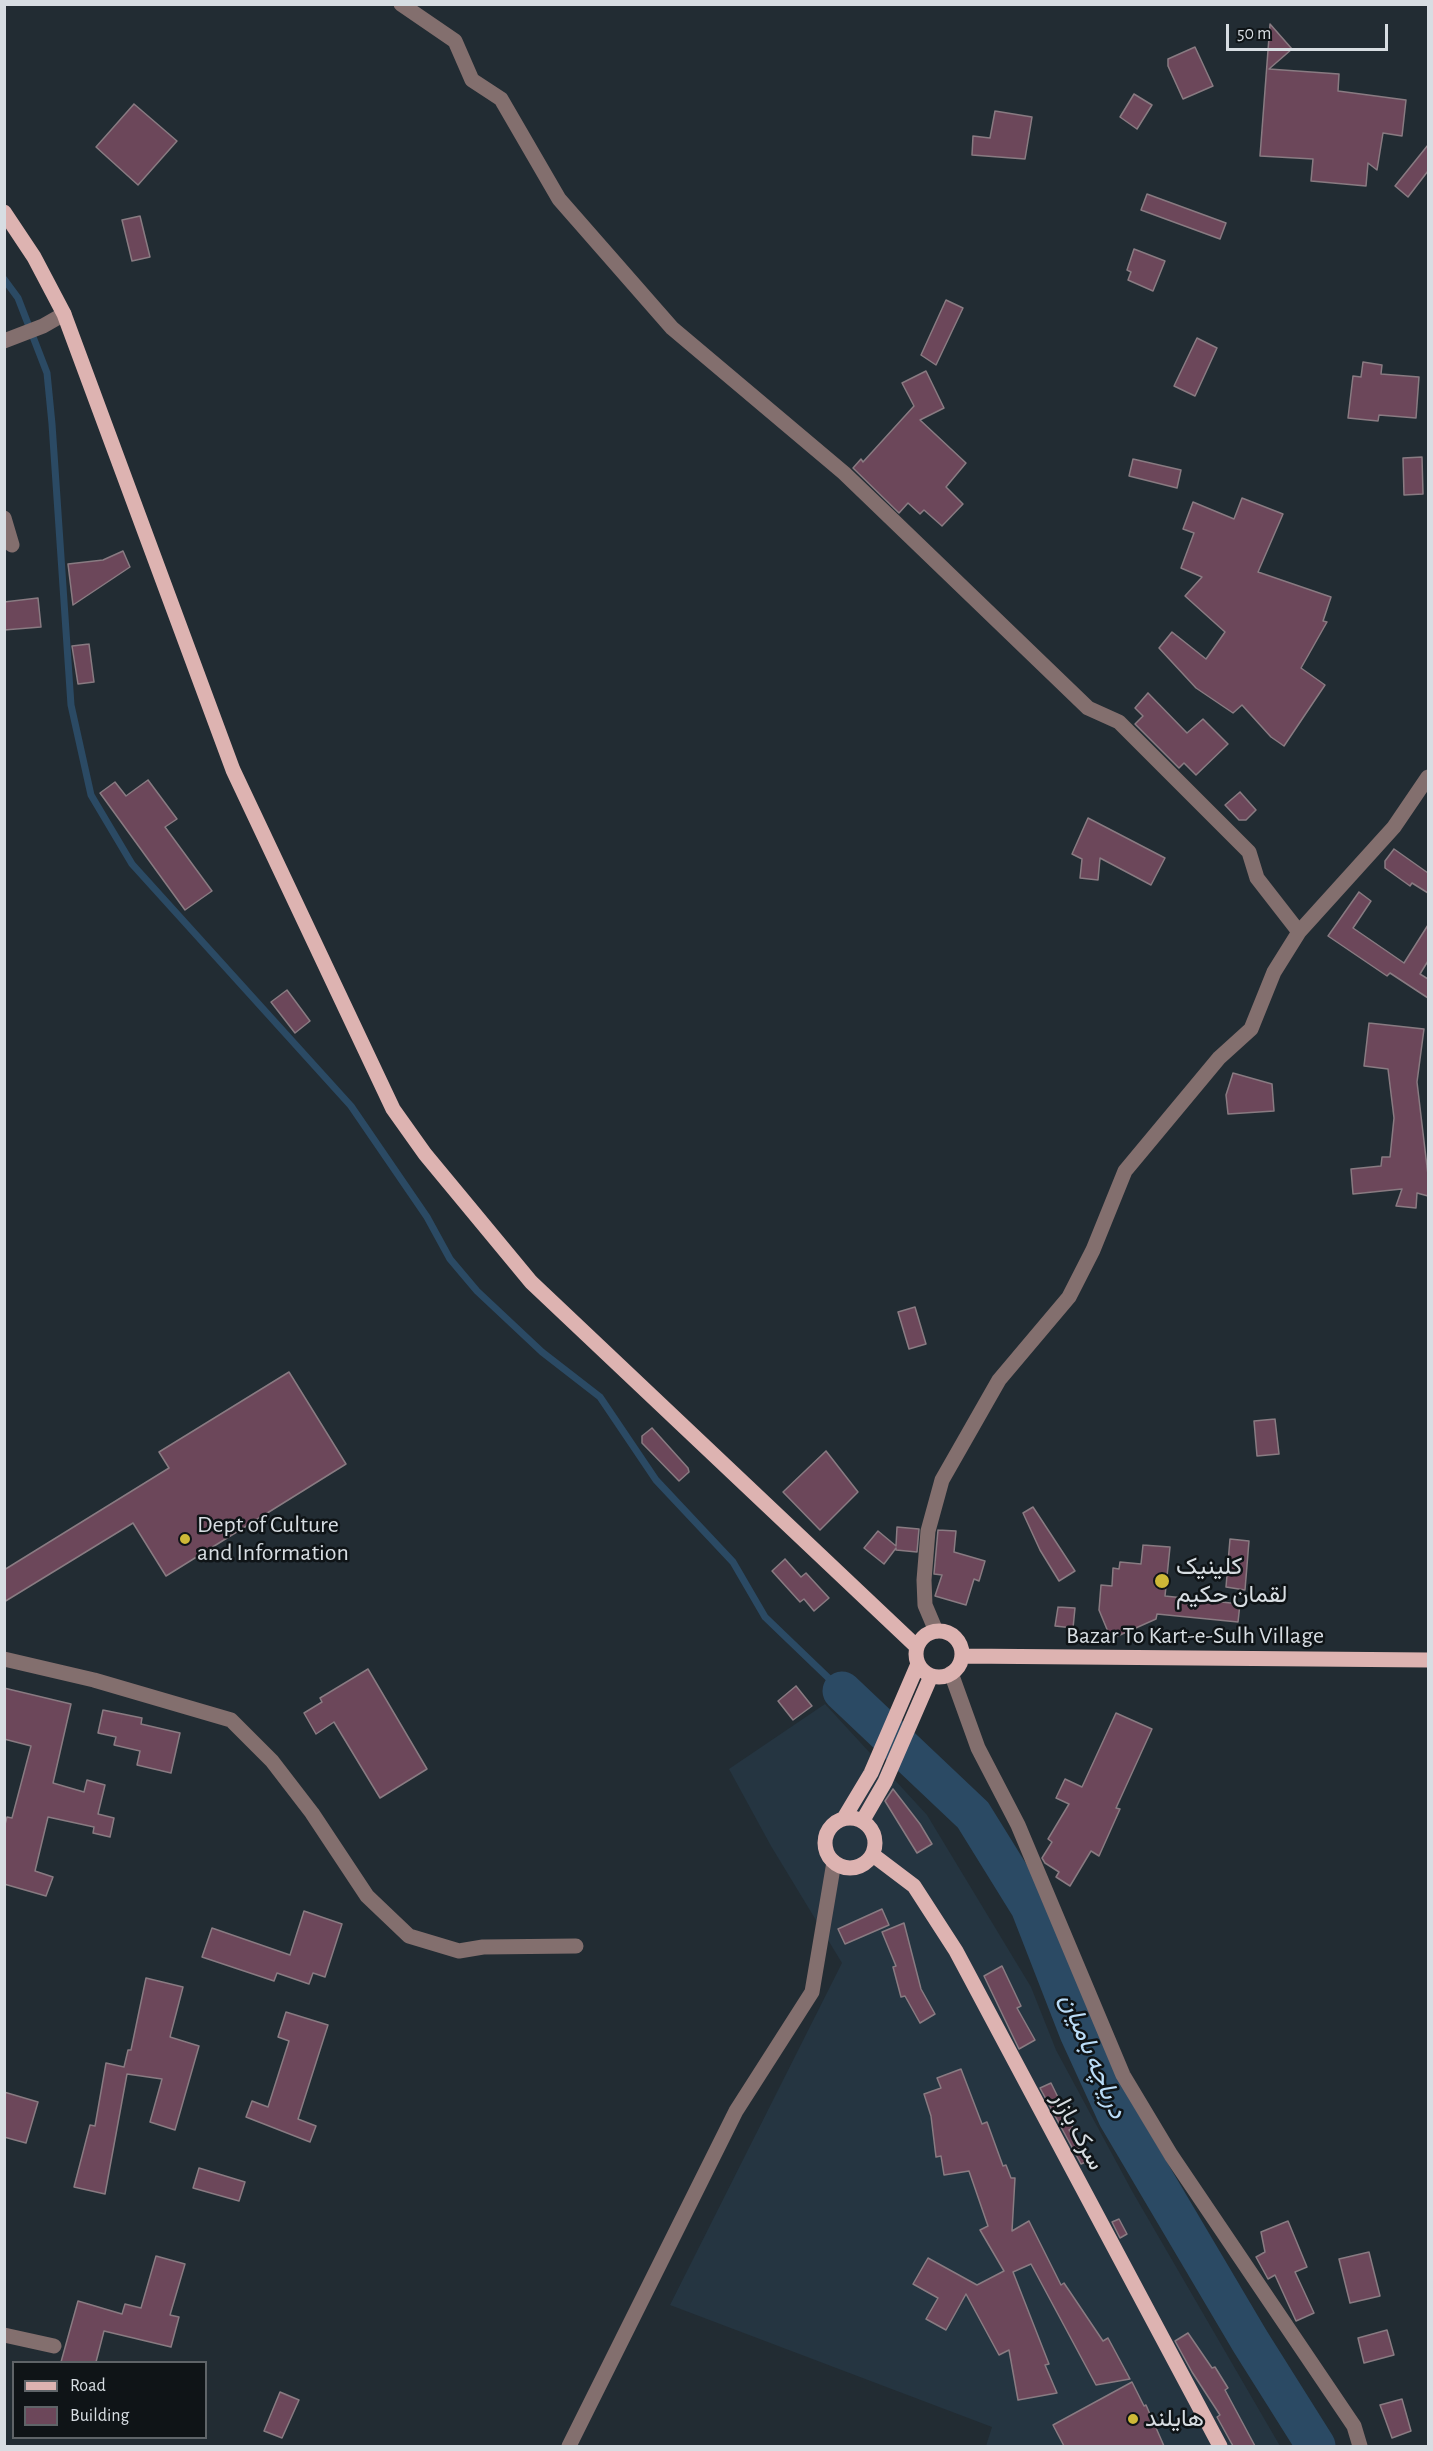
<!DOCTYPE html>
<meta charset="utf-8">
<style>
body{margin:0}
#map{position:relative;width:1433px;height:2451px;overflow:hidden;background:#222c33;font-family:"Alegreya Sans",sans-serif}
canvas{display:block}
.frame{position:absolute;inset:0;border:6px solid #d7dde2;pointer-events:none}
.legend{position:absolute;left:12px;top:2361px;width:195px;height:78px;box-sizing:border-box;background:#0f1417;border:2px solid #5f6468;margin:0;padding:8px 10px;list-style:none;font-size:18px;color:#d7dde2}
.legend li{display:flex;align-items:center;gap:12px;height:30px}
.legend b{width:30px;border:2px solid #5f6468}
.scale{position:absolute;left:1226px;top:24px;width:162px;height:27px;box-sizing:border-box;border:3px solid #d7dde2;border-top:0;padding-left:8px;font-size:18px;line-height:21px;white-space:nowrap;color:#d7dde2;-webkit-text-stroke:4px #0f1417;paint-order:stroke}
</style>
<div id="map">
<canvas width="1433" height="2451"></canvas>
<div class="frame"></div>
<ul class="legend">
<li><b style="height:8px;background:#ddb3b1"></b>Road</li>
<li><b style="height:16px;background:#6c475a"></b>Building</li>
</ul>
<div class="scale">50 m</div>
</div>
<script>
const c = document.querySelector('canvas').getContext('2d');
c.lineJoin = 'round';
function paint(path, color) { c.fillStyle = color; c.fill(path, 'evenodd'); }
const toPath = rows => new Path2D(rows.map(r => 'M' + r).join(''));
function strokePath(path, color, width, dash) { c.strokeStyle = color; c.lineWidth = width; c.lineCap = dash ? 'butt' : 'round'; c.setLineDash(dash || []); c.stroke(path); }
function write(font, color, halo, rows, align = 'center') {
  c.font = font + ' "Alegreya Sans",Vazirmatn,sans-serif'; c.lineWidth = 5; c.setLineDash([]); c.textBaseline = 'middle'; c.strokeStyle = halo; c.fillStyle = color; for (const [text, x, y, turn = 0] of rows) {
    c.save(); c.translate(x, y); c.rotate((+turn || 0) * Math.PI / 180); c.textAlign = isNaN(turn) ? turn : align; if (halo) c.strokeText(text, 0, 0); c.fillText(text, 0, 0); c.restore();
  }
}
const built = toPath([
 [825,1704,927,1815,1031,1987,1056,2050,1132,2191,1280,2446,986,2446,992,2427,670,2305,842,1963,771,1846,729,1769]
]);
const stream = toPath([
 [4,279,18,298,47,373,52,424,71,705,91,795,132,864,351,1106,427,1217,450,1259,477,1291,542,1352,600,1397,656,1480,733,1562,765,1617,842,1691]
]);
const river = toPath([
 [842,1691,973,1815,1030,1907,1079,2033,1117,2116,1250,2341,1316,2446]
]);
const building = toPath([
 [1270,24,1292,49,1269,69,1339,74,1338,91,1406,100,1402,136,1383,133,1377,170,1368,163,1366,186,1311,181,1313,159,1260,156,1270,24],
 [1195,47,1213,86,1183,99,1168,66,1168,59,1195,47],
 [1134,94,1152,105,1137,129,1120,117,1134,94],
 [134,104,177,141,138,185,96,147,134,104],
 [995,111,1032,117,1025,159,972,155,973,136,990,138,995,111],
 [1428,145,1428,171,1408,197,1395,186,1428,145],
 [1147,194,1226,223,1220,239,1141,210,1147,194],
 [140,216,150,257,132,261,122,220,140,216],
 [1134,249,1165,261,1153,291,1128,280,1131,272,1127,270,1134,249],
 [946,300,963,308,936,365,921,355,946,300],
 [1197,338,1217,348,1195,396,1174,386,1197,338],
 [1363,362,1382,365,1381,374,1419,377,1416,418,1379,415,1378,421,1348,418,1353,376,1361,377,1363,362],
 [926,371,944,408,920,420,966,463,946,487,963,504,942,526,924,510,920,514,908,503,899,513,853,468,861,459,863,462,914,406,902,383,926,371],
 [1422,457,1423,494,1404,495,1403,458,1422,457],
 [1133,459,1181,470,1177,488,1129,476,1133,459],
 [1242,498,1283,514,1258,572,1331,597,1323,621,1327,622,1301,668,1325,685,1284,746,1271,737,1242,705,1233,713,1196,688,1159,648,1172,632,1206,659,1225,632,1185,596,1202,577,1181,568,1194,533,1183,529,1193,502,1234,519,1242,498],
 [123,551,130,567,73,605,68,564,103,560,123,551],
 [38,598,41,627,4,630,4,602,38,598],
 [89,644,94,682,78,684,72,646,89,644],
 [1148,693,1187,733,1203,719,1228,744,1196,775,1184,763,1179,768,1135,724,1143,716,1135,708,1148,693],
 [148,780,177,819,165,827,212,891,185,910,100,793,115,782,126,796,148,780],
 [1240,792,1256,810,1246,820,1239,820,1225,805,1240,792],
 [1088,818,1165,858,1151,885,1100,858,1098,880,1080,878,1082,859,1072,854,1088,818],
 [1394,849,1428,873,1428,893,1412,883,1410,886,1385,868,1385,861,1394,849],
 [1359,892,1371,901,1353,928,1404,963,1428,925,1428,961,1420,974,1428,979,1428,998,1390,973,1387,976,1328,936,1359,892],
 [287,990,310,1021,295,1033,271,1002,287,990],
 [1369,1023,1424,1029,1417,1082,1428,1175,1428,1196,1417,1193,1416,1208,1396,1206,1402,1189,1353,1194,1351,1169,1381,1166,1382,1157,1390,1157,1394,1118,1388,1069,1364,1066,1369,1023],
 [1233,1073,1272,1084,1274,1111,1228,1114,1226,1095,1233,1073],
 [915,1307,926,1344,909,1349,898,1312,915,1307],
 [289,1372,346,1464,166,1576,133,1523,4,1602,4,1570,169,1468,159,1452,289,1372],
 [1275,1419,1279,1454,1257,1456,1254,1421,1275,1419],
 [652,1428,688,1468,689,1472,679,1481,642,1443,642,1436,652,1428],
 [826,1451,858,1492,820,1530,783,1492,826,1451],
 [1033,1507,1075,1571,1059,1581,1040,1550,1023,1513,1033,1507],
 [897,1527,919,1529,917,1552,896,1550,896,1548,884,1564,864,1548,878,1531,896,1546,897,1527],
 [938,1530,956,1531,954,1552,985,1561,979,1581,974,1579,966,1605,935,1596,942,1575,934,1574,938,1530],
 [1230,1539,1249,1541,1245,1590,1226,1587,1230,1539],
 [1143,1545,1170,1547,1165,1596,1240,1604,1238,1622,1157,1614,1156,1619,1111,1639,1099,1610,1101,1585,1112,1586,1113,1568,1119,1569,1120,1562,1141,1564,1143,1545],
 [785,1559,801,1577,806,1573,829,1598,814,1611,804,1599,800,1602,772,1571,785,1559],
 [1058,1607,1075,1608,1073,1628,1055,1626,1058,1607],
 [368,1669,427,1769,380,1798,334,1722,316,1734,304,1713,322,1702,320,1698,368,1669],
 [796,1686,812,1706,793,1720,778,1701,796,1686],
 [4,1688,71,1704,53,1783,84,1792,87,1780,105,1785,98,1814,114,1818,110,1837,93,1833,94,1827,48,1817,35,1871,53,1877,46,1896,4,1884,4,1828,7,1817,12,1818,31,1746,4,1739,4,1688],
 [103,1710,142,1718,141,1724,180,1733,171,1773,137,1765,140,1751,114,1745,116,1737,98,1733,103,1710],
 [1116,1713,1152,1729,1116,1808,1120,1809,1099,1856,1091,1851,1070,1886,1056,1877,1059,1872,1045,1863,1042,1858,1052,1842,1048,1839,1069,1804,1056,1798,1065,1779,1082,1787,1116,1713],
 [893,1789,920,1824,932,1844,917,1853,885,1801,893,1789],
 [882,1909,889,1925,845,1944,838,1929,882,1909],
 [304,1911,342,1924,325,1977,313,1973,309,1984,277,1973,274,1981,202,1957,212,1928,290,1955,304,1911],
 [904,1923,921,1989,935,2014,920,2023,905,1996,901,1997,893,1967,896,1966,882,1932,904,1923],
 [1002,1966,1021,2006,1017,2008,1035,2040,1019,2049,984,1976,1002,1966],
 [146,1978,183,1987,170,2037,199,2046,175,2130,150,2122,162,2079,127,2074,105,2194,74,2187,90,2125,95,2126,106,2063,124,2067,128,2050,131,2050,146,1978],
 [286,2012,328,2025,298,2119,316,2126,310,2142,246,2117,252,2101,268,2107,289,2041,278,2037,286,2012],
 [961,2069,982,2124,987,2122,1003,2166,1006,2165,1011,2178,1015,2178,1012,2231,1029,2221,1061,2285,1064,2283,1103,2341,1108,2338,1130,2379,1096,2385,1031,2264,1013,2272,1049,2364,1045,2365,1057,2393,1018,2400,1009,2350,999,2355,966,2294,946,2330,926,2319,938,2298,913,2284,928,2258,977,2285,1004,2271,980,2230,988,2226,969,2171,944,2175,941,2156,936,2157,931,2116,924,2094,941,2088,937,2078,961,2069],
 [1051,2083,1073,2128,1069,2130,1086,2162,1081,2164,1040,2088,1051,2083],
 [4,2092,38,2102,26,2143,4,2137,4,2092],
 [199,2168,245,2182,239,2201,193,2188,199,2168],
 [1119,2219,1127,2234,1120,2238,1112,2222,1119,2219],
 [1288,2221,1307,2267,1295,2272,1314,2313,1296,2321,1275,2275,1268,2279,1256,2257,1265,2252,1261,2232,1288,2221],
 [1369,2252,1380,2296,1350,2303,1339,2259,1369,2252],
 [156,2256,185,2264,170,2315,179,2317,171,2347,104,2331,96,2362,61,2362,78,2301,122,2314,125,2304,141,2308,156,2256],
 [1387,2330,1394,2355,1364,2363,1358,2338,1387,2330],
 [1188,2333,1212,2368,1215,2367,1228,2388,1225,2390,1255,2446,1233,2446,1217,2417,1220,2415,1192,2372,1175,2341,1188,2333],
 [1132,2382,1144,2406,1146,2405,1164,2446,1064,2446,1053,2425,1132,2382],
 [280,2392,299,2400,282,2438,264,2431,280,2392],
 [1402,2399,1411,2431,1392,2438,1380,2405,1402,2399]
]);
const minor = toPath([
 [401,4,455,41,472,80,501,99,559,199,672,328,844,473,1088,708,1119,722,1249,852,1257,878,1299,932],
 [4,341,43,326,64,314],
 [4,518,12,545],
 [936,1631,925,1605,924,1580,928,1531,942,1480,999,1380,1069,1297,1093,1250,1125,1171,1219,1058,1251,1029,1274,972,1299,932,1394,827,1428,777],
 [4,1659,94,1680,231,1720,272,1761,312,1813,367,1896,409,1936,459,1951,483,1947,576,1946],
 [951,1673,978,1748,1018,1825,1123,2075,1171,2155,1354,2426,1360,2446],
 [4,2335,54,2346],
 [569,2446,736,2111,812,1992,834,1862]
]);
const major = toPath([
 [4,212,34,257,64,314,233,770,393,1109,425,1154,531,1282,917,1647],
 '916 1654a23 23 0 1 1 46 0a23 23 0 1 1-46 0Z',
 [962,1656,1428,1660],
 '825 1843a25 25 0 1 1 50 0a25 25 0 1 1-50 0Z',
 [844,1818,871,1773,918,1664],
 [863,1820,885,1782,931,1676],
 [873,1855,914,1886,956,1951,1220,2446]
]);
const markers = [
 [185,1539,6,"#ceb837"],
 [1162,1581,8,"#ceb837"],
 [1133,2419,6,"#ceb837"]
];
const poiNames = [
 ["Dept of Culture",197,1525],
 ["and Information",197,1553],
 ["کلینیک",1176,1567],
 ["لقمان حکیم",1176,1595],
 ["هایلند",1145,2419]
];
const streetNames = [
 ["Bazar To Kart-e-Sulh Village",1195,1636],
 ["سرک بازار",1078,2131,62]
];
const waterNames = [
 ["دریاچه بامیان",1093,2056,67]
];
paint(built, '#253541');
strokePath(stream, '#2b4a64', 7);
strokePath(river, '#2b4a64', 39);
paint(building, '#6c475a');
strokePath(building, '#897b82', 1.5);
strokePath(minor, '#836f6e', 15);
strokePath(major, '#ddb3b1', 15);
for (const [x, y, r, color] of markers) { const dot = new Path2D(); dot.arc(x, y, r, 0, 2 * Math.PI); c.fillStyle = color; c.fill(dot); strokePath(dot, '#0f1417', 2); }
write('24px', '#d7dde2', '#0f1417', poiNames, 'left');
write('24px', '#d7dde2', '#0f1417', streetNames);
write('italic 26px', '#badcf7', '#0f1417', waterNames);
</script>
